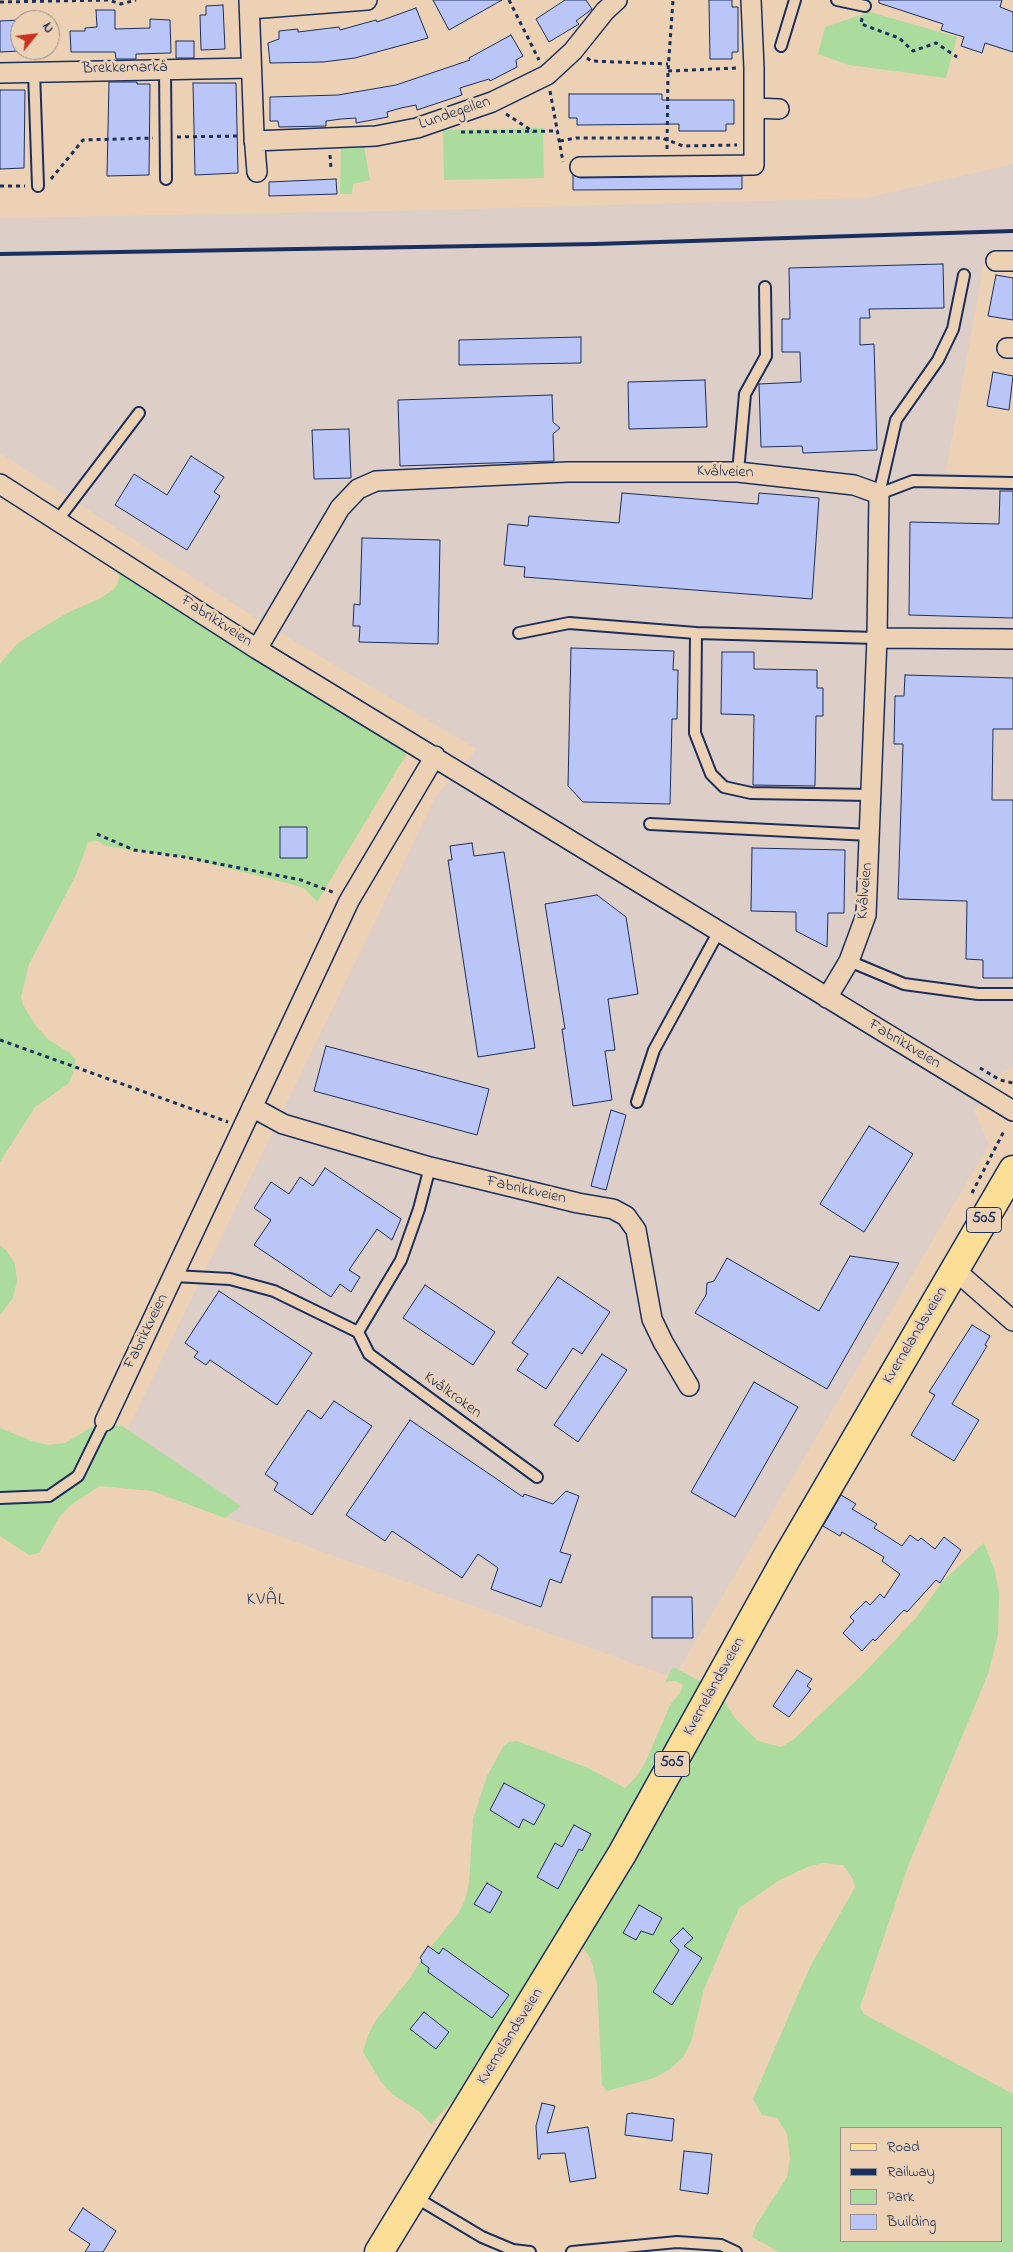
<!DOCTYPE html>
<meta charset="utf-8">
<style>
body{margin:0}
#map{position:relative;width:1013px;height:2252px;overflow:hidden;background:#edd1b4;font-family:"Indie Flower",sans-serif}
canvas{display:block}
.legend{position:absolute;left:840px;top:2127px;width:162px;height:115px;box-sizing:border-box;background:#edd1b4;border:1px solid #999092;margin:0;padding:6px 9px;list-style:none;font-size:15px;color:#1b2f5e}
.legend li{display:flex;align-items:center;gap:10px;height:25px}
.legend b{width:25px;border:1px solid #999092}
.north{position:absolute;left:10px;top:10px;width:50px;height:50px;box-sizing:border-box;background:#edd1b4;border:1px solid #999092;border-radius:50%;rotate:61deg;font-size:14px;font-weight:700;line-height:20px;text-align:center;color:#1b2f5e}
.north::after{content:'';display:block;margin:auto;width:18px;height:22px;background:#c8321e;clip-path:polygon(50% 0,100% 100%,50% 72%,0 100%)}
</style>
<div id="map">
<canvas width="1013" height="2252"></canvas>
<ul class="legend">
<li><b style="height:6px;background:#fcde96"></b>Road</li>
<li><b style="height:6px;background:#1b2f5e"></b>Railway</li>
<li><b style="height:14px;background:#abdc9d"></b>Park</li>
<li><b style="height:14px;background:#bac6f7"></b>Building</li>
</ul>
<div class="north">N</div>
</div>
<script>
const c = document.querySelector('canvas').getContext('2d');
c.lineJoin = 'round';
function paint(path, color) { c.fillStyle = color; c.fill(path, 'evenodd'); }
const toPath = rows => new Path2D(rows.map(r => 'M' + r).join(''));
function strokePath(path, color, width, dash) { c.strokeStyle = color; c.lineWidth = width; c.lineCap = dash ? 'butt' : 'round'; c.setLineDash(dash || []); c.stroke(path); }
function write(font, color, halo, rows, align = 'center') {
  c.font = font + ' "Indie Flower",sans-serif'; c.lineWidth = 5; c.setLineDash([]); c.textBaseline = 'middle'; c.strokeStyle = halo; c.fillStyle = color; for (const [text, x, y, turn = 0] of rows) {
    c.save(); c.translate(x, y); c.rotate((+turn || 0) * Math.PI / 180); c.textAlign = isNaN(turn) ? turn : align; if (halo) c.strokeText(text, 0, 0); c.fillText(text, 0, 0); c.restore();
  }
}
const built = toPath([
 [1013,164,1013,253,986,253,946,472,1013,477,1013,1067,1000,1073,974,1111,989,1145,674,1678,106,1474,436,796,477,749,265,624,0,453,0,218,393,211,866,198]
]);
const green = toPath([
 [870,12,957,37,946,78,849,65,818,54,825,27],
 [543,128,544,178,444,180,443,130],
 [363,141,370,180,353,184,352,194,340,194,341,146],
 [115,569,409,750,317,902,304,888,279,881,182,857,105,846,98,841,88,842,76,875,29,964,21,997,23,1005,36,1026,49,1040,70,1053,75,1059,75,1067,69,1083,35,1107,0,1162,0,664,17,644,30,635,69,612,99,599,113,590,118,584,119,576],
 [0,1245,6,1250,15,1264,17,1281,13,1298,0,1315],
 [95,1425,122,1426,241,1506,225,1518,152,1491,100,1486,72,1504,60,1516,39,1553,29,1555,0,1536,0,1428,32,1441,48,1445,65,1443],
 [984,1543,994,1568,999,1592,998,1635,988,1674,908,1866,860,2007,864,2014,871,2018,1013,2094,1013,2252,779,2252,752,2237,756,2225,787,2177,790,2159,787,2134,777,2118,762,2115,753,2099,809,1969,855,1887,853,1879,843,1865,823,1863,807,1867,778,1881,739,1908,704,1989,691,2042,683,2057,670,2069,654,2078,607,2091,602,2085,597,1984,591,1959,581,1945,478,2059,454,2099,431,2124,420,2112,392,2094,381,2082,363,2052,368,2035,376,2020,410,1978,424,1955,458,1914,465,1900,469,1883,473,1819,487,1776,503,1747,509,1742,517,1741,588,1768,625,1788,637,1776,646,1761,670,1705,680,1693,683,1685,675,1681,665,1682,673,1667,717,1690,735,1718,758,1741,781,1747,794,1739,860,1677,915,1619,943,1581],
 [842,2128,1002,2128,1002,2241,842,2241]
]);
const building = toPath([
 [433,0,502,0,449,30,433,0],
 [565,0,586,0,592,9,576,21,579,24,549,42,536,19,565,0],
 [709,0,732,0,732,7,738,7,738,52,732,52,732,59,710,59,709,0],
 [879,0,1002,0,1000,7,1013,12,1013,52,985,43,982,53,961,46,964,37,941,30,943,24,879,3,879,0],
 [223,5,225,49,201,50,200,15,206,15,206,6,223,5],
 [416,8,428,38,355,58,323,62,270,63,268,43,279,39,279,31,298,29,298,32,339,27,340,30,376,20,377,22,416,8],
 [96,10,115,10,115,29,150,28,150,19,170,20,171,53,136,54,136,59,116,59,115,52,71,52,70,31,85,31,85,28,97,27,96,10],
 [20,20,20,51,0,52,0,21,20,20],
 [511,35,523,56,516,60,517,67,490,81,489,79,460,88,462,95,417,110,416,105,401,108,387,112,388,117,356,123,356,118,341,119,326,121,326,126,279,127,278,121,270,121,270,97,338,95,396,85,470,60,469,58,511,35],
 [176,41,194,41,194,58,176,58,176,41],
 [109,82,137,82,137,84,150,84,149,175,107,176,109,82],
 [193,83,236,83,238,173,195,175,193,83],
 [0,90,25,90,24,168,0,169,0,90],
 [569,94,662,94,662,100,734,100,734,124,726,124,726,131,679,131,679,124,577,125,577,118,569,118,569,94],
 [573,175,580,178,742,176,742,189,573,190,573,175],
 [336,179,337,194,269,196,269,182,336,179],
 [943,264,944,308,869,309,870,318,860,318,860,345,874,344,877,450,803,453,802,446,761,447,759,384,801,382,800,352,782,352,782,319,790,319,789,268,943,264],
 [996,275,1013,278,1013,320,988,316,996,275],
 [581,337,581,363,459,365,459,340,581,337],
 [993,372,1013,376,1009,410,987,406,993,372],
 [705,380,707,427,629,429,628,382,705,380],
 [552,395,553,422,560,428,553,434,554,461,400,466,398,400,552,395],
 [349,429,351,478,314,479,312,430,349,429],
 [191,456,224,477,214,492,220,496,187,550,115,505,134,474,167,495,191,456],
 [1000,491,1013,491,1013,618,909,615,910,522,999,524,1000,491],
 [622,493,758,504,759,493,819,498,812,599,524,577,525,567,504,565,508,524,528,526,529,516,619,523,622,493],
 [362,538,440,540,438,644,359,642,360,626,353,626,354,604,360,605,362,538],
 [571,648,674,651,673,670,678,670,677,719,672,719,670,804,583,802,568,786,571,648],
 [722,652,754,652,754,669,817,670,817,688,823,688,823,716,816,716,815,786,753,785,754,715,721,714,722,652],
 [905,675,1013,678,1013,729,993,729,992,800,1013,800,1013,978,983,978,983,960,966,959,967,901,898,899,903,744,894,744,895,696,904,696,905,675],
 [280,827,307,827,307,858,280,858,280,827],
 [472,843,474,856,504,852,535,1048,478,1057,448,860,452,860,450,846,472,843],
 [752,848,845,850,844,913,828,913,827,947,796,931,796,912,751,911,752,848],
 [597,895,626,917,638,994,608,999,615,1050,605,1051,612,1100,573,1106,562,1029,565,1029,545,904,597,895],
 [326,1046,489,1089,477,1135,314,1091,326,1046],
 [611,1110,626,1115,606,1190,591,1186,611,1110],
 [869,1126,913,1154,864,1232,820,1204,869,1126],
 [325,1168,401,1219,392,1240,377,1229,349,1270,360,1277,351,1292,340,1284,331,1297,254,1245,271,1220,254,1208,271,1182,289,1194,300,1177,313,1186,325,1168],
 [850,1256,899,1263,827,1389,695,1313,706,1295,707,1283,714,1281,727,1258,819,1311,850,1256],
 [558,1277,610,1312,582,1354,573,1348,546,1389,517,1370,528,1354,512,1343,558,1277],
 [425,1285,495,1332,473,1365,403,1318,425,1285],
 [219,1291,312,1353,277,1405,210,1360,206,1365,194,1357,198,1352,185,1343,219,1291],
 [972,1325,990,1336,985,1345,987,1346,952,1404,979,1420,954,1461,911,1435,935,1395,929,1392,972,1325],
 [602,1354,627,1370,578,1442,554,1425,602,1354],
 [754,1382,798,1407,735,1517,691,1492,754,1382],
 [334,1401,372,1426,312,1515,274,1490,278,1483,265,1474,308,1410,321,1419,334,1401],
 [410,1420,523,1497,524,1494,553,1504,566,1491,579,1496,560,1552,571,1555,561,1583,550,1579,541,1607,491,1589,498,1568,478,1554,462,1578,392,1531,385,1541,346,1515,410,1420],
 [841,1495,856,1504,852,1509,877,1524,874,1528,902,1546,910,1535,918,1541,921,1538,935,1549,944,1537,961,1550,940,1583,936,1580,907,1612,904,1610,875,1641,873,1639,862,1651,843,1633,854,1621,850,1617,866,1601,870,1605,880,1594,884,1598,900,1574,882,1561,884,1557,842,1532,840,1536,823,1526,841,1495],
 [652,1597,692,1597,693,1638,652,1638,652,1597],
 [797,1670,812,1679,807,1686,811,1689,789,1717,773,1706,797,1670],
 [504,1783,545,1805,534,1825,523,1819,519,1828,490,1810,504,1783],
 [574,1825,591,1834,582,1851,579,1849,558,1889,537,1877,555,1843,562,1847,574,1825],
 [487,1883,502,1892,490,1913,474,1904,487,1883],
 [639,1905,662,1918,653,1935,641,1931,636,1940,623,1933,639,1905],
 [683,1928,693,1938,684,1946,702,1958,672,2005,653,1992,679,1950,670,1941,683,1928],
 [428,1946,439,1954,443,1948,509,1995,492,2018,428,1972,429,1968,421,1962,422,1960,420,1958,428,1946],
 [424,2012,449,2032,436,2049,410,2029,424,2012],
 [542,2103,555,2106,547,2133,588,2127,596,2178,570,2182,565,2153,541,2154,540,2159,538,2159,536,2126,542,2103],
 [632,2113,674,2119,672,2141,625,2135,627,2114,632,2113],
 [684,2151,712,2154,708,2194,680,2190,684,2151],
 [83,2208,116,2231,103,2252,85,2252,90,2244,69,2230,83,2208]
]);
const path = toPath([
 [509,0,539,60],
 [0,2,108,0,121,4,136,0],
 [862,18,861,24,899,38,913,51,936,43,957,57],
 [587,58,591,61,668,64],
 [668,71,738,68],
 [550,91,563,162],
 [506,114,534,132],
 [461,132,558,131],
 [177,137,238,136],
 [560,141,576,138,662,138,683,146,737,145],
 [667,149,668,71,673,0],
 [330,155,331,169],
 [51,179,83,140,153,138],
 [0,186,25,186],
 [97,834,134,850,184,857,301,880,335,893],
 [0,1040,228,1122],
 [980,1068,1000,1080,1013,1083],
 [972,1193,1004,1131]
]);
const service = toPath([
 [837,0,865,6],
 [781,46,795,0],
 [165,68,166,179],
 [34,72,38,186],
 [738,472,745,394,766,356,765,287],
 [879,494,896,420,938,360,953,329,964,275],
 [879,494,913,481,1013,483],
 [57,521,139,413],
 [519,633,569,623,696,633,877,638],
 [696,633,695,733,711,774,724,787,751,793,871,795],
 [650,824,870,835],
 [849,961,904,984,978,994,1013,994],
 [637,1102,654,1050,719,931],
 [430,1167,419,1209,401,1260,358,1332,369,1354,537,1477],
 [174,1276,230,1279,274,1291,358,1332],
 [0,1498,49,1496,78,1476,105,1421],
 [415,2197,482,2237,513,2250,530,2252],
 [572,2252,677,2242,721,2245,736,2252]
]);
const minor = toPath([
 [249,0,254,135,257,172],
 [250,9,367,0],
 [0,73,251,68],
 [754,108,779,109],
 [254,141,376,136,417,128,492,102,547,75,573,51,605,11,617,0],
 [580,167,754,165,754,68,751,0],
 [996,261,1013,261],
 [1007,348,1013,348],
 [0,484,257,649,1013,1111],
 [877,638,1013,639],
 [257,649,340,508,358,489,376,481,568,472,738,472,854,485,879,494,877,638,866,915,849,961,827,998],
 [252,1107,283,1124,430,1167,578,1203,613,1209,626,1216,636,1230,652,1319,663,1342,689,1386],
 [955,1270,1013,1321],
 [105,1421,349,901,435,756]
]);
const primary = toPath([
 [379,2252,622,1854,786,1559,1013,1170]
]);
const rail = toPath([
 [0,254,595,244,1013,231]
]);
const shields = [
 [984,1220,35],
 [672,1764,35]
];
const shieldNames = [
 ["505",984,1220],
 ["505",672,1764]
];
const streetNames = [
 ["Brekkemarkå",125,69,-1],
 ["Lundegeilen",455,114,-19],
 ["Kvålveien",725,473,2],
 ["Fabrikkveien",216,622,33],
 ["Kvålveien",866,891,-85],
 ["Fabrikkveien",904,1045,31],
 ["Fabrikkveien",526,1191,13],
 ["Fabrikkveien",147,1332,-64],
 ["Kvernelandsveien",916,1336,-59],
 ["Kvålkroken",452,1396,36],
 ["Kvernelandsveien",715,1687,-61],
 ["Kvernelandsveien",511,2037,-58]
];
const neighbourhoodNames = [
 ["KVÅL",266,1601]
];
paint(built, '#decec8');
paint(green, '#abdc9d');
paint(building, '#bac6f7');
strokePath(building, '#1b2f5e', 1);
strokePath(service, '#1b2f5e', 14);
strokePath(minor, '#1b2f5e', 22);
strokePath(primary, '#1b2f5e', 31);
strokePath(path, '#1b2f5e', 3, [4, 4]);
strokePath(service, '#edd1b4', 10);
strokePath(minor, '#edd1b4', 19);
strokePath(primary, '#fcde96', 28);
strokePath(rail, '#1b2f5e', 4);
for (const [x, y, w] of shields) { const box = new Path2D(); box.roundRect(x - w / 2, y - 12.5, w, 25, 4); c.fillStyle = '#edd1b4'; c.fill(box); strokePath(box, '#1b2f5e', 1); }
write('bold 15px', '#1b2f5e', null, shieldNames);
write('16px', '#1b2f5e', '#edd1b4', streetNames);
c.letterSpacing = '1px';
write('18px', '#1b2f5e', '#edd1b4', neighbourhoodNames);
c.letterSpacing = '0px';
</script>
